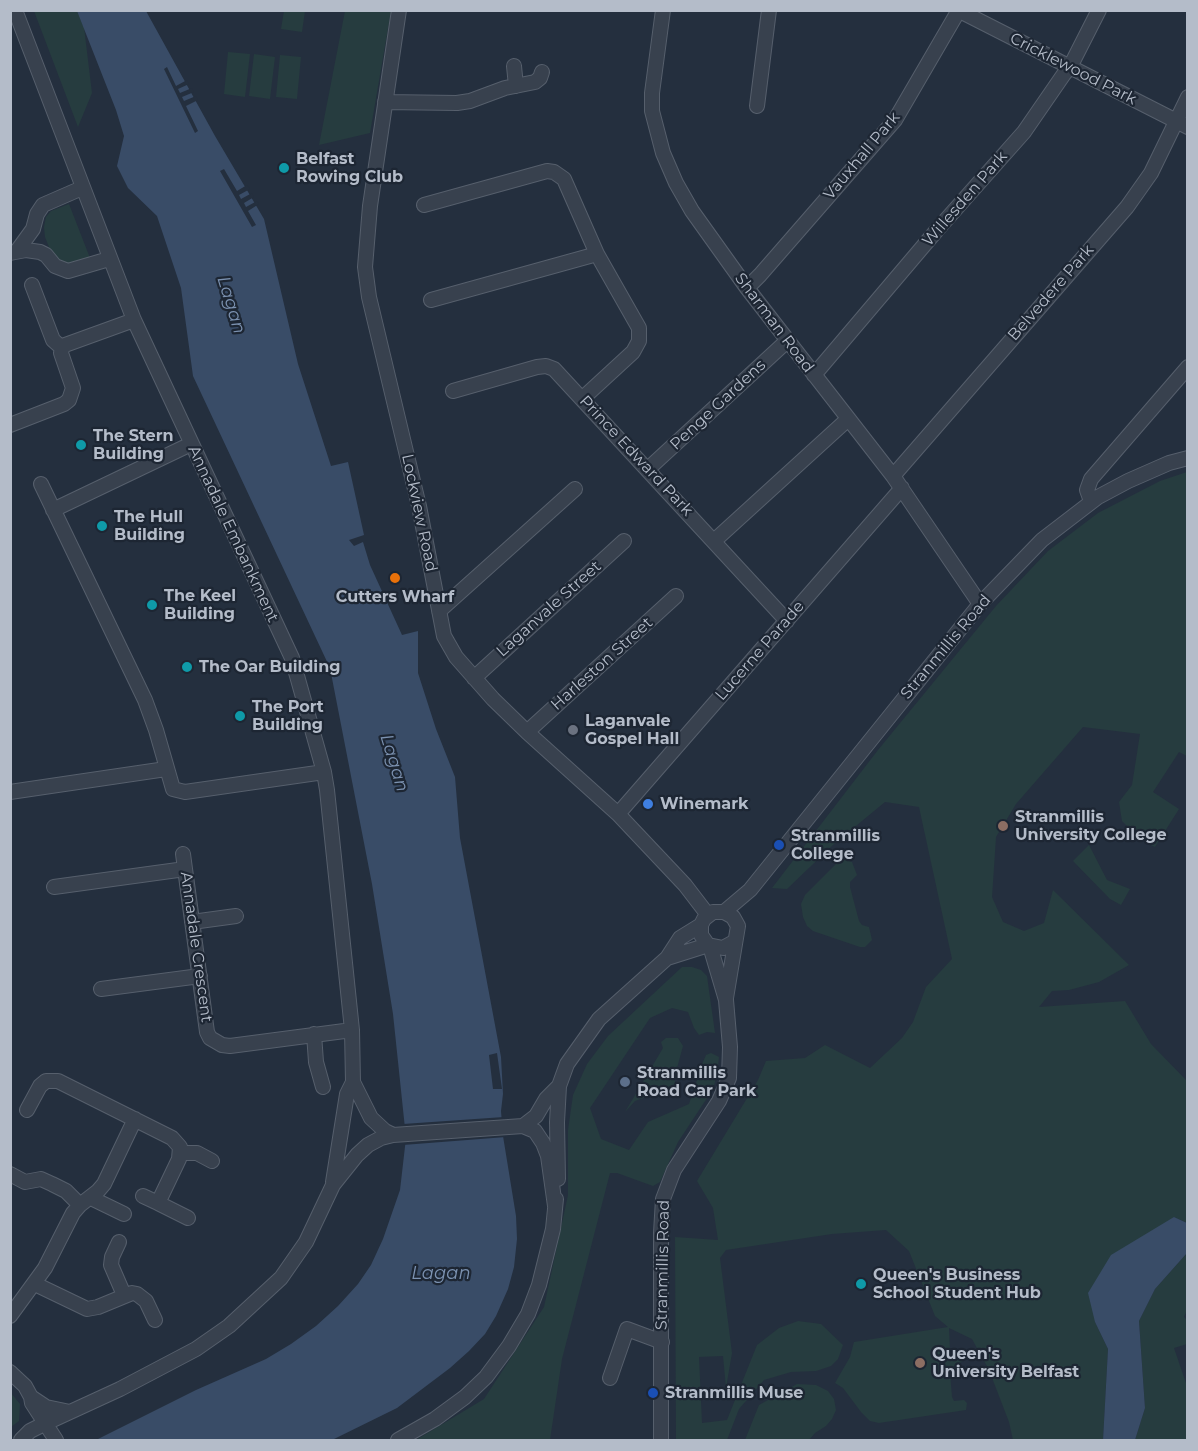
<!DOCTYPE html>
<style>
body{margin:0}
#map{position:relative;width:1198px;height:1451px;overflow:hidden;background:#242f3e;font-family:Montserrat,sans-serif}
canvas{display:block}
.frame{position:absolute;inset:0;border:12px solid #b4bcc9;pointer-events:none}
</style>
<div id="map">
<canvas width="1198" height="1451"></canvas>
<div class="frame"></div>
</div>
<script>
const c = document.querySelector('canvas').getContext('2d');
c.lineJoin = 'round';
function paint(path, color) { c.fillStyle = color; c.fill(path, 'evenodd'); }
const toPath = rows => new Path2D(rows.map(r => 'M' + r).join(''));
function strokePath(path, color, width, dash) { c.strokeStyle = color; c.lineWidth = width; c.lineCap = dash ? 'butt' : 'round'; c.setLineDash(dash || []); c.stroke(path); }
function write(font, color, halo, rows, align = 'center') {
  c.font = font + ' Montserrat,sans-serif'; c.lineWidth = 4.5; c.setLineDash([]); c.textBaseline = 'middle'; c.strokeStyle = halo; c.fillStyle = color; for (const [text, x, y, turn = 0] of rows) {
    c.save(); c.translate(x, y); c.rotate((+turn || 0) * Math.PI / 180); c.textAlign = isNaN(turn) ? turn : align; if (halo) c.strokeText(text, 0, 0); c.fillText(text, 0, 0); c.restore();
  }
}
const green = toPath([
 [34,11,77,11,84,27,92,93,78,127],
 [284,11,305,11,302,32,281,29],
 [345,11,391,11,370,133,319,145],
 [228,52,250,54,245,97,224,94],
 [254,54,275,57,270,99,249,96],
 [280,55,301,57,297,99,276,97],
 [69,204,90,258,70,266,60,264,53,257,45,237,44,227,46,217,51,211],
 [1187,472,1187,756,1179,752,1153,792,1179,809,1155,847,1142,841,1122,821,1119,802,1132,785,1140,734,1083,727,1016,804,996,837,992,897,1003,922,1024,931,1044,923,1053,890,1129,965,1099,982,1069,990,1052,991,1039,1007,1125,1001,1151,1044,1187,1081,1187,1223,1174,1217,1095,1322,1108,1349,1103,1440,1013,1440,1009,1422,989,1370,972,1339,949,1328,950,1350,963,1361,954,1366,950,1372,952,1397,954,1401,964,1400,967,1403,966,1410,879,1423,870,1421,861,1412,843,1388,835,1383,850,1357,854,1342,948,1327,935,1316,909,1251,886,1230,832,1234,726,1250,720,1258,732,1353,726,1388,723,1356,699,1357,702,1423,727,1420,757,1345,779,1328,798,1321,821,1324,843,1345,838,1359,831,1366,816,1371,791,1372,764,1380,739,1409,727,1440,676,1440,675,1237,718,1240,713,1208,697,1181,758,1080,766,1061,805,1058,825,1045,870,1068,902,1038,913,1022,926,987,952,959,919,807,885,802,834,844,787,889,772,888,878,750,996,606,1048,551,1098,513,1160,481],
 [1089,845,1107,880,1130,889,1121,905,1110,899,1073,861],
 [846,860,852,862,857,875,850,882,850,887,859,921,862,925,869,927,872,940,865,947,860,947,813,931,807,926,803,917,801,904,805,895,839,861],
 [682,967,692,967,701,970,707,976,715,1033,707,1032,699,1035,694,1028,688,1012,672,1008,650,1018,590,1108,601,1139,629,1150,648,1122,689,1104,703,1062,706,1055,711,1053,719,1057,717,1075,713,1089,678,1142,660,1182,653,1186,617,1173,610,1173,562,1359,550,1440,416,1440,484,1399,544,1307,568,1195,568,1130,573,1095,587,1064,608,1036],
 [666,1038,678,1038,683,1046,674,1079,676,1084,666,1094,652,1095,635,1101,625,1112,663,1048,661,1042],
 [1187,1253,1187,1310,1184,1317,1187,1320,1187,1344,1174,1348,1187,1386,1187,1440,1135,1440,1145,1408,1139,1321,1155,1289],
 [797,1384,816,1385,828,1391,834,1399,836,1410,832,1419,826,1426,815,1433,809,1440,745,1440,759,1405],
 [11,1393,20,1404,19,1421,11,1427]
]);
const water = toPath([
 [77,11,146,11,215,136,264,219,298,364,331,466,348,462,364,535,349,540,354,546,363,542,370,565,402,635,418,631,418,673,436,729,455,777,460,838,501,1057,503,1094,501,1111,503,1136,516,1216,517,1239,514,1267,508,1289,496,1316,485,1334,469,1351,450,1368,397,1408,332,1440,96,1440,196,1390,266,1359,291,1344,316,1326,338,1306,358,1284,371,1265,383,1239,400,1190,406,1138,393,1014,372,884,330,668,193,376,181,288,157,216,128,188,117,166,124,136,116,110],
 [1174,1217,1187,1223,1187,1253,1155,1289,1139,1321,1145,1408,1135,1440,1103,1440,1108,1349,1095,1322,1088,1293,1111,1255]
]);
const pier = toPath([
 [167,67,176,86,187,80,189,84,178,89,180,93,192,88,194,92,182,97,184,101,196,96,198,100,186,106,198,131,195,133,164,69],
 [224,169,237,191,247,185,250,189,239,195,241,199,252,193,254,197,244,203,246,207,257,201,259,204,248,211,256,225,252,227,220,171],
 [497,1053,502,1089,493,1089,489,1055],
 [504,1117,506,1137,403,1145,403,1124]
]);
const minor = toPath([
 [15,10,134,320,292,658,324,772,327,790,352,1030,353,1082,371,1118,385,1131,393,1135],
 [399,10,370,206,365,267,369,297,419,506,444,636,456,657,493,699,527,732,618,814,685,885,708,915],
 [663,10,652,93,652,111,663,153,676,183,692,211,747,288,893,476,980,604],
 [958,10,1188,127],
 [514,66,516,86],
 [385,102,457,103,470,101,505,88,535,82,540,78,542,72],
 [757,106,769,10],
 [424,205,547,171,554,172,564,179,597,254,639,328,639,341,633,352,583,398],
 [17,251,33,229,37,214,43,205,82,188],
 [10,253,26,250,40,252,46,255,55,266,68,271,109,259],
 [32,285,53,340,62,348],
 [747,288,760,275,895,120,959,10],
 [431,300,597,254],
 [814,375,937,230,1024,132,1064,74,1070,67,1099,10],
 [453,391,537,367,546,366,554,369,787,621],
 [10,425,64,404,69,400,73,388,61,353,62,348,65,345,134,320],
 [648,469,787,341],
 [893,476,1127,207,1151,173,1188,97],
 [41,484,145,700,156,730,173,789,185,792,324,772],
 [1091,501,1087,490,1091,479,1188,367],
 [53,510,191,444],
 [714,541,848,419],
 [439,611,575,489],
 [474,678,624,541],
 [527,732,676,596],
 [10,792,166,769],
 [618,814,902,488],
 [183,854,207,1032,210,1038,222,1045,230,1046,352,1030],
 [54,887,185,869],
 [724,912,750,890,980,604,1042,540,1098,497,1128,481,1169,463,1188,458],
 [192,922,236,916],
 [667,958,708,945],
 [101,989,200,976],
 [726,998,738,926,733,917,724,912,713,912,704,919,701,925,701,935,708,945,723,948,734,942],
 [314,1034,316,1062,323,1087],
 [27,1110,40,1086,46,1081,58,1081,172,1138,180,1147,179,1159,158,1203,188,1218],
 [523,1126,536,1116,546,1099,559,1086],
 [181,1153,197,1153,212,1161],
 [10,1174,25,1182,41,1179,52,1184,66,1191,80,1205],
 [558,1179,557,1122,559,1086,567,1064,599,1019,667,958,680,938,701,925],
 [333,1182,347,1094,353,1082],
 [143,1196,158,1203],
 [91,1198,124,1214],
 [119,1242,112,1257,111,1265,124,1295],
 [35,1284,87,1309,98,1307,132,1293,137,1294,146,1301,155,1320],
 [10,1316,45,1268,73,1213,80,1205,98,1191,104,1184,135,1119],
 [10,1372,25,1386,31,1397,32,1403,56,1440],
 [610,1378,627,1329,662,1342],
 [31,1397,46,1407,70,1412],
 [21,1440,30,1431,44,1424,120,1389,196,1349,229,1326,281,1278,306,1242,333,1185,357,1155,368,1145,381,1138,393,1135,523,1126,535,1131,543,1143,548,1156,555,1206],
 [398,1440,435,1419,465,1397,486,1377,509,1346,528,1314,539,1285,553,1229,556,1199],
 [661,1440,661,1233,663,1199,674,1170,719,1101,729,1078,730,1047,726,1000,710,946]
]);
const markers = [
 [284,168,6,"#0f9aa8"],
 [81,445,6,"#0f9aa8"],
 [102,526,6,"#0f9aa8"],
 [395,578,6,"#e8710a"],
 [152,605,6,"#0f9aa8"],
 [187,667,6,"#0f9aa8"],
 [240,716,6,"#0f9aa8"],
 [573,730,6,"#6b7280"],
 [648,804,6,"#3f7fe0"],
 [1003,826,6,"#8d6e63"],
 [779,845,6,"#1a4fb4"],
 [625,1082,6,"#5c6f8a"],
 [861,1284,6,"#0f9aa8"],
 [920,1363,6,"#8d6e63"],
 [653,1393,6,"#1a4fb4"]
];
const streetNames = [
 ["Cricklewood Park",1073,69,27],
 ["Vauxhall Park",862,156,-50],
 ["Willesden Park",965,199,-49],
 ["Belvedere Park",1051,293,-49],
 ["Sharman Road",774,323,53],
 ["Penge Gardens",718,405,-43],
 ["Prince Edward Park",636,456,47],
 ["Lockview Road",419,513,78],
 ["Annadale Embankment",233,534,65],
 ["Laganvale Street",549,609,-42],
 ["Stranmillis Road",946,647,-50],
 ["Lucerne Parade",760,651,-49],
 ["Harleston Street",602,664,-42],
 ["Annadale Crescent",196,947,82],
 ["Stranmillis Road",663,1265,-89]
];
const poiNames = [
 ["Belfast",296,159],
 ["Rowing Club",296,177],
 ["The Stern",93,436],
 ["Building",93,454],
 ["The Hull",114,517],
 ["Building",114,535],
 ["The Keel",164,596],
 ["Building",164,614],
 ["Cutters Wharf",395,597,"center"],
 ["The Oar Building",199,667],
 ["The Port",252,707],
 ["Building",252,725],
 ["Laganvale",585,721],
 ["Gospel Hall",585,739],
 ["Winemark",660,804],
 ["Stranmillis",1015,817],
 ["University College",1015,835],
 ["Stranmillis",791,836],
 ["College",791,854],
 ["Stranmillis",637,1073],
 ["Road Car Park",637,1091],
 ["Queen's Business",873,1275],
 ["School Student Hub",873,1293],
 ["Queen's",932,1354],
 ["University Belfast",932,1372],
 ["Stranmillis Muse",665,1393]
];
const waterNames = [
 ["Lagan",231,305,73],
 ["Lagan",394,763,73],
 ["Lagan",441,1274]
];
paint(green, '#263c3f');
paint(water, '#394c67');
paint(pier, '#242f3e');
strokePath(minor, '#565f6c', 16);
strokePath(minor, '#38414e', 14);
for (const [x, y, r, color] of markers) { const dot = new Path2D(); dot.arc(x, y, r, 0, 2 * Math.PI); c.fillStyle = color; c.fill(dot); strokePath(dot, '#1d2633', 2); }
write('16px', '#b4bcc9', '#1d2633', streetNames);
write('bold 16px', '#b4bcc9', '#1d2633', poiNames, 'left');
write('italic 18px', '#7c92b1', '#1d2633', waterNames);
</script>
